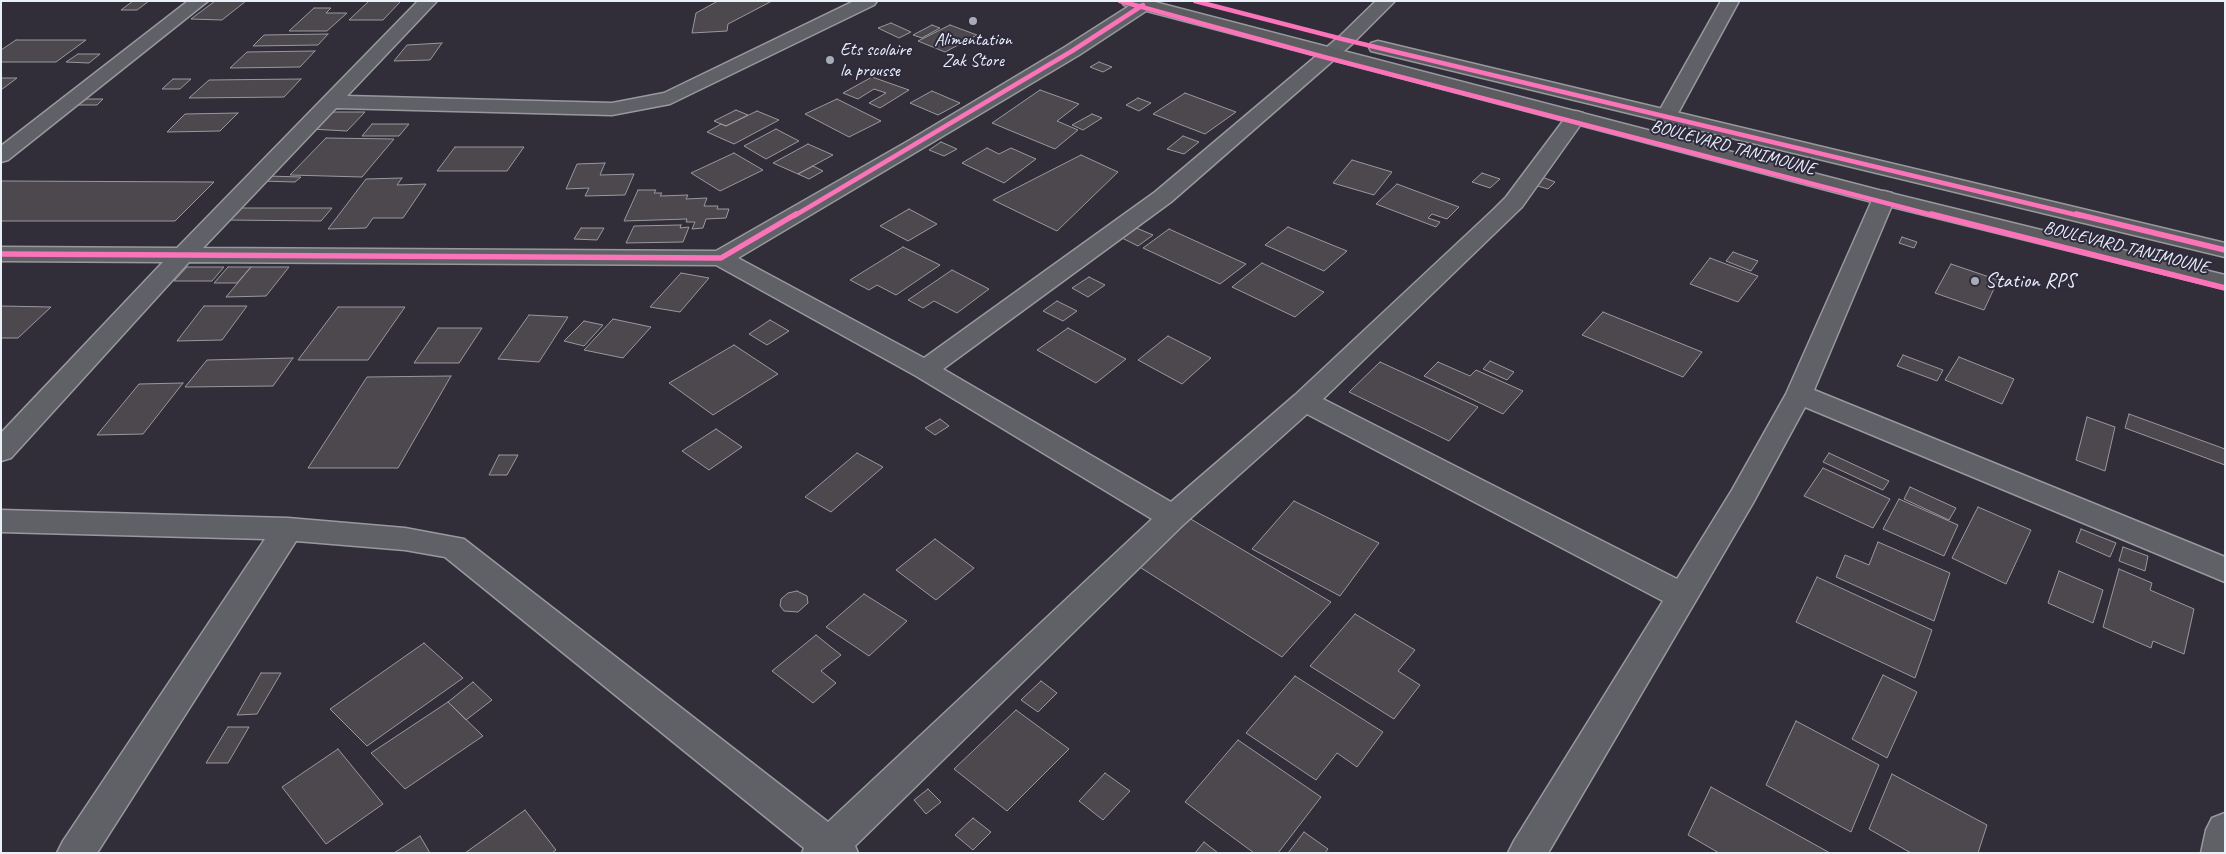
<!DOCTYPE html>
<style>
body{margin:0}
#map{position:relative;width:2226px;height:854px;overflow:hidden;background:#312e39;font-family:Caveat,sans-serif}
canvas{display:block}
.frame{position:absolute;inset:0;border:2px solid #e8f1f8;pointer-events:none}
</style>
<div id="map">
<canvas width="2226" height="854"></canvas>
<div class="frame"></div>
</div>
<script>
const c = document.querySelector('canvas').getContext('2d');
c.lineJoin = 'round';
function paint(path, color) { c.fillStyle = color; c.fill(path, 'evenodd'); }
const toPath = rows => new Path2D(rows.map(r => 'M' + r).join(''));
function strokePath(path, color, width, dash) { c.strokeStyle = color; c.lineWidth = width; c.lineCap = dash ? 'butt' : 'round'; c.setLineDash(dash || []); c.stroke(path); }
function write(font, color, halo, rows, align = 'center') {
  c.font = font + ' Caveat,sans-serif'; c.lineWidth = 4; c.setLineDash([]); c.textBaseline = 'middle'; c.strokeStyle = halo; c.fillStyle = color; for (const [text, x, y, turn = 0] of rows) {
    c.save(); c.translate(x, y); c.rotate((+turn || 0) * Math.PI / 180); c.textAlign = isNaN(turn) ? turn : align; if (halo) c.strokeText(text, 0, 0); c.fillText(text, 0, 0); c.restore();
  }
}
const building = toPath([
 [133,1,149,1,137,10,121,10,133,1],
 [215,1,246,1,222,20,191,19,215,1],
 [369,1,401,1,383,20,349,20,369,1],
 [718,1,772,1,728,24,727,31,692,33,696,13,718,1],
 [314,8,331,8,326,13,347,13,327,31,289,31,314,8],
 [891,23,911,32,899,38,878,28,891,23],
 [932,25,940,28,922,38,913,35,932,25],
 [950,25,977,35,945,52,918,41,950,25],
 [328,34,318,45,253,46,264,35,328,34],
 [16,40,86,40,56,62,1,62,1,50,16,40],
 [442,43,430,60,394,61,407,45,442,43],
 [315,51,300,67,230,68,247,52,315,51],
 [78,54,100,54,89,63,66,62,78,54],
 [1099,62,1112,67,1103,72,1090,67,1099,62],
 [872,77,909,90,880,108,869,103,886,93,874,89,858,99,843,93,872,77],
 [1,78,17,78,1,90,1,78],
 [173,79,191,79,180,89,162,89,173,79],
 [301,79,284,97,189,98,209,80,301,79],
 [1040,90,1079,104,1057,121,1078,130,1055,149,992,123,1040,90],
 [932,91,960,103,938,115,910,103,932,91],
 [1185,93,1236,112,1205,134,1153,114,1185,93],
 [1138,98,1151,103,1139,111,1126,105,1138,98],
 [83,99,103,99,97,105,76,105,83,99],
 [837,99,881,121,849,137,805,114,837,99],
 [736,110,748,115,726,126,714,121,736,110],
 [757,111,779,120,734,144,707,132,721,124,726,126,757,111],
 [328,112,365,112,347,131,310,129,328,112],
 [238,113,220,131,167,132,185,114,238,113],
 [1092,114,1102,118,1083,130,1072,125,1092,114],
 [372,124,409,124,399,136,362,136,372,124],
 [776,129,799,141,766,159,744,146,776,129],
 [1183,136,1199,142,1184,154,1167,149,1183,136],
 [326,138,394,139,362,177,290,175,326,138],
 [941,142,957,149,944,156,929,150,941,142],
 [808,144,833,155,798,174,773,163,808,144],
 [455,147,524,147,507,171,437,171,455,147],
 [987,148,999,154,1011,148,1036,159,1004,183,962,163,987,148],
 [734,153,763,170,720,191,691,173,734,153],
 [1081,155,1118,172,1057,231,993,200,1081,155],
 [1352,160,1392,172,1374,195,1333,183,1352,160],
 [605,163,600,175,634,174,625,195,585,196,589,188,566,189,577,164,605,163],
 [813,166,823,171,809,179,798,174,813,166],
 [1482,173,1500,179,1490,188,1472,182,1482,173],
 [267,176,301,177,295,182,261,181,267,176],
 [1542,177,1555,182,1548,189,1534,185,1542,177],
 [402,178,397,185,426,184,403,218,373,218,366,228,328,229,366,179,402,178],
 [1,181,214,182,175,221,1,221,1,181],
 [1397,184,1459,207,1447,219,1432,214,1428,218,1440,222,1436,227,1376,204,1397,184],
 [638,190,656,190,654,193,662,193,660,196,688,195,686,199,707,198,704,206,718,206,717,209,729,209,726,218,706,219,703,228,692,229,695,222,686,222,687,219,624,221,638,190],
 [240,208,332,208,321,221,228,220,240,208],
 [909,209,937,224,908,241,880,226,909,209],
 [681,225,680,228,689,227,683,242,626,243,634,226,681,225],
 [1134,227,1153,235,1138,246,1120,237,1134,227],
 [1288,227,1347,251,1324,271,1265,245,1288,227],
 [581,228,604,228,597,240,574,239,581,228],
 [1169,229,1246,264,1220,284,1143,248,1169,229],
 [1902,237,1917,242,1914,248,1899,243,1902,237],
 [903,247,940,265,896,295,877,285,869,290,850,280,903,247],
 [1733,252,1758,261,1751,271,1726,261,1733,252],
 [1710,258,1758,276,1738,302,1690,284,1710,258],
 [1262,263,1324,292,1295,317,1232,287,1262,263],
 [1951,264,1998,280,1984,310,1935,293,1951,264],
 [187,267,224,267,212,281,174,281,187,267],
 [228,267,251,267,237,283,214,283,228,267],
 [251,267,289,267,266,296,226,297,251,267],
 [952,270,989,289,957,313,934,301,923,308,908,300,952,270],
 [681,273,709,278,680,312,650,307,681,273],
 [1089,277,1105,285,1088,297,1072,288,1089,277],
 [1057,301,1077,311,1063,321,1043,311,1057,301],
 [1,306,51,307,18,338,1,338,1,306],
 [204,306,247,306,222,340,177,341,204,306],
 [338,307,405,307,368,360,298,360,338,307],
 [1603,312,1702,352,1683,377,1582,335,1603,312],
 [529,315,568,317,539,362,498,359,529,315],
 [613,319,651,327,623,358,584,350,613,319],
 [770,320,789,331,767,345,749,334,770,320],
 [584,321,603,325,584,346,564,341,584,321],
 [438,328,482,328,459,363,414,363,438,328],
 [1068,328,1126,359,1096,383,1037,350,1068,328],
 [1168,336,1211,358,1182,384,1138,360,1168,336],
 [734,345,778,374,713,415,669,383,734,345],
 [1903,355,1943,370,1937,381,1897,366,1903,355],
 [1959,357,2014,379,2002,404,1945,380,1959,357],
 [293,358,273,386,185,387,207,360,293,358],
 [1490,361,1514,372,1507,380,1483,369,1490,361],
 [1380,362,1478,407,1449,441,1349,392,1380,362],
 [1438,362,1470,376,1476,370,1523,391,1503,414,1424,376,1438,362],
 [451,376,398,468,308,468,367,377,451,376],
 [183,383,143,434,97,435,139,384,183,383],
 [2129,414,2225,449,2225,465,2125,428,2129,414],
 [2087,417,2115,427,2105,471,2076,460,2087,417],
 [940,419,949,426,935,435,925,428,940,419],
 [716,429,742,447,709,470,682,451,716,429],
 [857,453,883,467,831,512,805,497,857,453],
 [1829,453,1889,481,1883,490,1823,462,1829,453],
 [499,455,518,455,507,475,489,475,499,455],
 [1823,468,1890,499,1873,528,1804,496,1823,468],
 [1910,487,1956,508,1949,520,1904,499,1910,487],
 [1899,499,1958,525,1944,556,1883,529,1899,499],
 [1294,501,1379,543,1340,596,1252,549,1294,501],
 [1978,507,2031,530,2006,584,1952,558,1978,507],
 [1189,518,1331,602,1282,657,1138,566,1189,518],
 [2081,529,2116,543,2110,557,2076,542,2081,529],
 [935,539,974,568,936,600,896,570,935,539],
 [1878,542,1950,573,1934,621,1836,577,1845,555,1869,565,1878,542],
 [2123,547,2148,556,2145,571,2119,561,2123,547],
 [2119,569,2152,583,2150,590,2194,609,2184,654,2153,641,2151,648,2103,627,2119,569],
 [2059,571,2103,590,2093,623,2048,603,2059,571],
 [1817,577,1932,630,1915,678,1796,622,1817,577],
 [797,591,807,596,808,603,798,612,784,611,780,606,781,599,788,593,797,591],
 [864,594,907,621,869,656,826,627,864,594],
 [1355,614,1415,650,1398,671,1420,685,1394,719,1310,666,1355,614],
 [816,635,841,655,821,671,836,683,813,703,772,671,816,635],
 [424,643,463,678,367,746,330,709,424,643],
 [261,673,281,673,257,714,237,715,261,673],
 [1883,675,1917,692,1887,758,1852,739,1883,675],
 [1295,676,1383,732,1357,767,1337,753,1316,780,1246,733,1295,676],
 [1041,681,1057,693,1038,712,1021,700,1041,681],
 [473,682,492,700,466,720,448,702,473,682],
 [448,702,483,736,405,789,371,753,448,702],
 [1016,710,1069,749,1007,811,954,769,1016,710],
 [1796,721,1879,765,1851,832,1766,785,1796,721],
 [228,727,249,727,228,763,206,763,228,727],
 [1238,740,1321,797,1278,853,1254,853,1185,802,1238,740],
 [338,749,383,804,326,844,282,787,338,749],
 [1105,773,1130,791,1103,820,1079,801,1105,773],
 [1892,774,1987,825,1978,853,1911,853,1869,829,1892,774],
 [1711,787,1830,853,1719,853,1688,835,1711,787],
 [928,789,941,802,926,814,914,800,928,789],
 [525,810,556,850,552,853,465,853,525,810],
 [973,818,991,832,973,850,955,835,973,818],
 [1304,832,1328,849,1325,853,1288,853,1304,832],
 [420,836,430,853,394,853,420,836],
 [1204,842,1218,853,1195,853,1204,842]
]);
const minor = toPath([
 [188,1,208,1,8,160,1,162,1,146,188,1],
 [418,1,437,1,347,96,612,103,664,93,854,1,877,1,874,5,670,104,612,115,336,108,203,248,716,251,910,140,1065,47,1137,1,1149,1,1152,5,1149,9,1079,55,738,258,924,358,1155,192,1340,36,1376,1,1395,1,1352,44,1171,202,943,369,1171,502,1295,395,1493,210,1506,197,1569,113,1576,111,1583,113,1586,117,1522,207,1323,399,1677,579,1732,490,1786,394,1873,198,1876,193,1884,191,1892,193,1895,198,1814,390,2225,557,2225,582,1805,407,1753,503,1548,853,1508,853,1514,841,1663,601,1307,414,1183,525,855,846,858,853,802,853,804,848,445,557,405,550,296,541,97,853,57,853,63,841,265,539,1,532,1,510,288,518,405,528,464,539,828,822,1152,519,916,376,716,265,189,262,11,458,1,461,1,433,163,262,1,261,1,247,177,248,418,1],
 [1721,1,1739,1,1677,115,1674,119,1667,121,1660,119,1657,115,1721,1],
 [2225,813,2225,853,2201,853,2206,830,2212,818,2225,813]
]);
const primary = toPath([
 [1121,1,1151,1,1890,193,2225,275,2225,289,1876,203,1124,5,1121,1],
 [1378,41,2225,243,2225,257,1371,51,1369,47,1371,43,1378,41]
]);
const cyclewayFar1 = toPath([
 [1120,1,1324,57,1936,216],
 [1195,1,1346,40,2081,216],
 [794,216,1072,51,1143,5]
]);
const cycleway = toPath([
 [1931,214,2225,288],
 [2076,214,2225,250],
 [1,254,721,258,796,214]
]);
const markers = [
 [973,21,5,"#a8adb5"],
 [830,60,5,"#a8adb5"],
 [1975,281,5,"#a8adb5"]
];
const farPoinames = [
 ["Alimentation",973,40],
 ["Zak Store",973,61],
 ["Ets scolaire",840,50,"left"],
 ["la prousse",840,71,"left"]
];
const farStreetnames = [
 ["BOULEVARD TANIMOUNE",1733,148,15],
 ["BOULEVARD TANIMOUNE",2126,248,14]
];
const poiNames = [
 ["Station RPS",1985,281]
];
paint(building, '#4c484d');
strokePath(building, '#98999f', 1);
strokePath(minor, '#98999f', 3);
strokePath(primary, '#98999f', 3);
paint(minor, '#606067');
paint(primary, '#5d5c61');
strokePath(cyclewayFar1, '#fb73b8', 4.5);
strokePath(cycleway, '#fb73b8', 5.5);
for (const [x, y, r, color] of markers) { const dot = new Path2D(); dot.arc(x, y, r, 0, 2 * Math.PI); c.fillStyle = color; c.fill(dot); strokePath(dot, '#2f2a3d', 2); }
write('18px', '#e8f1f8', '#2f2a3d', farPoinames);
write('18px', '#e8f1f8', '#2f2a3d', farStreetnames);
write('21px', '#e8f1f8', '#2f2a3d', poiNames, 'left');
</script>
